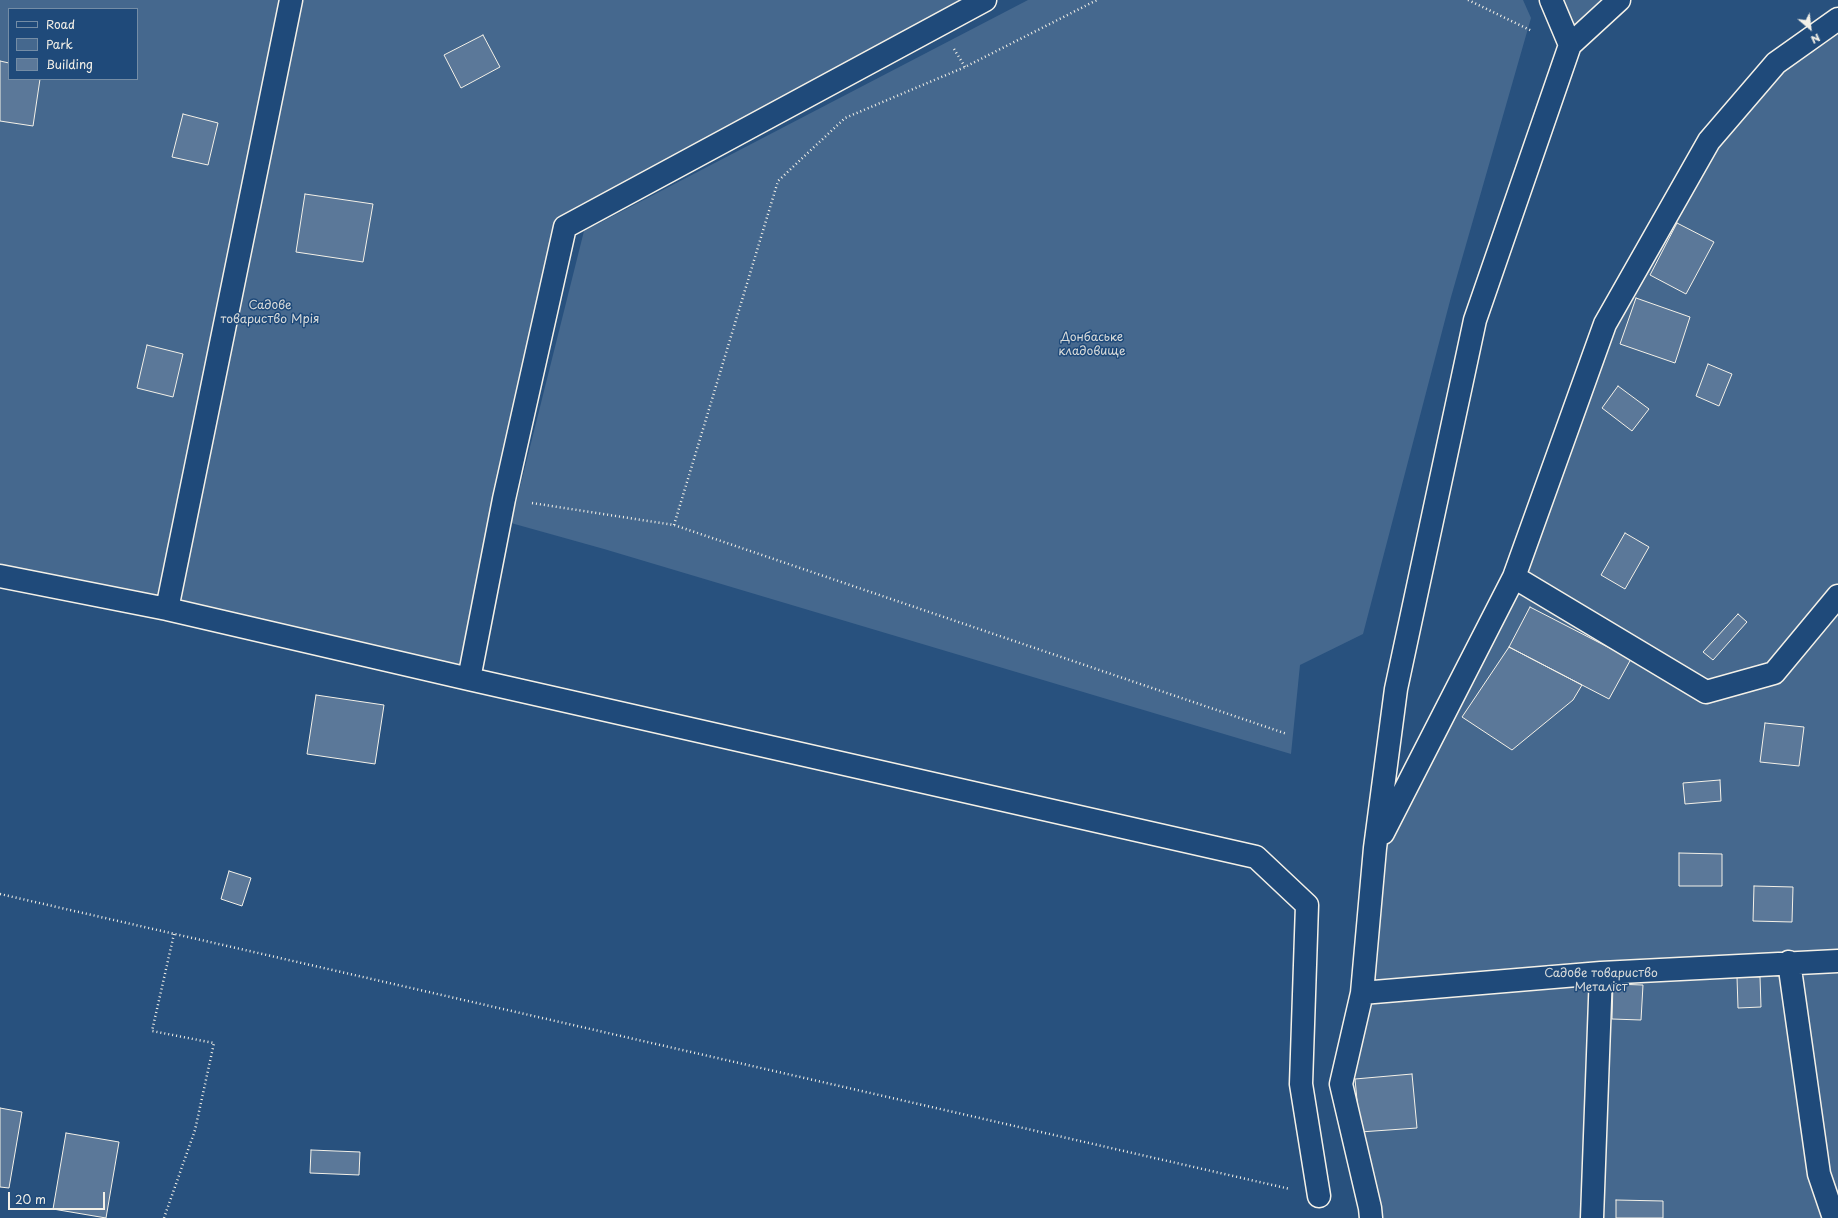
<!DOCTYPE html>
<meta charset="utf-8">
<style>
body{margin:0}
#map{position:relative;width:1838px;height:1218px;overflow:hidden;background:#28517e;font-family:"Playpen Sans",sans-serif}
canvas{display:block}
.legend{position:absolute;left:8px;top:8px;width:130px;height:72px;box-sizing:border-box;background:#1f4a7a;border:1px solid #748da6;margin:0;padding:5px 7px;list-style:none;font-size:12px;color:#f4f1e8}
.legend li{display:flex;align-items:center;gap:8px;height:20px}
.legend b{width:20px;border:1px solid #748da6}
.north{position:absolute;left:1790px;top:8px;width:40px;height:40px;-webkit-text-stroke:3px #1f4a7a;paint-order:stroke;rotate:152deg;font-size:11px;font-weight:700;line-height:16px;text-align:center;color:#f4f1e8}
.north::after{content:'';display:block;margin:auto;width:14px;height:18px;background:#f4f1e8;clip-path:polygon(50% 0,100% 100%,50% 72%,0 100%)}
.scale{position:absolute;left:8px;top:1192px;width:97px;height:18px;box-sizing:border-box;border:2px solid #f4f1e8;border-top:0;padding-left:5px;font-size:12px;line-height:14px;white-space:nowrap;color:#f4f1e8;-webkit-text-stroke:3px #1f4a7a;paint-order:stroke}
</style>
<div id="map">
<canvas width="1838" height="1218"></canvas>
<ul class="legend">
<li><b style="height:5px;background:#1f4a7a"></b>Road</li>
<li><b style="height:11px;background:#45688e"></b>Park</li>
<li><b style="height:11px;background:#5b7899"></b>Building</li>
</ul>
<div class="north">N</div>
<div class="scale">20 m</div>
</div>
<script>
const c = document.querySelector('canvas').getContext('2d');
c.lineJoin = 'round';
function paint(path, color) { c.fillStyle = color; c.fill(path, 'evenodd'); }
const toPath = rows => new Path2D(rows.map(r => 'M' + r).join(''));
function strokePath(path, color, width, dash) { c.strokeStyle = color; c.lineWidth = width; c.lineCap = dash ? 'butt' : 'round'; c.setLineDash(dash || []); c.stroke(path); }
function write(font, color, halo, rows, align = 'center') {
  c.font = font + ' "Playpen Sans",sans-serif'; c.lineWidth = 3; c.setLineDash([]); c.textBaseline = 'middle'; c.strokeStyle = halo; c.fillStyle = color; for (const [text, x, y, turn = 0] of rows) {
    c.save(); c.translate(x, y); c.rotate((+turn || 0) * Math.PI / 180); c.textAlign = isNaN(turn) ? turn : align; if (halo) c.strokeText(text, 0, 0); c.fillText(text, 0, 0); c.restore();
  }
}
const green = toPath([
 [0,0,985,0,565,227,469,679,0,576],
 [9,9,137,9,137,79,9,79],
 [1028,0,1523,0,1531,18,1451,297,1363,634,1300,665,1291,754,604,549,511,523,584,231],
 [1551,0,1619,0,1570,45],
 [1838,19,1838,1218,1371,1218,1341,1084,1375,848,1514,577,1605,324,1709,141]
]);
const building = toPath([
 [483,35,500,67,461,88,444,55,483,35],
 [0,61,9,63,9,79,40,79,33,126,0,121,0,61],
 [183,114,218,123,208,165,172,157,183,114],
 [305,194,373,204,363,262,296,252,305,194],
 [1677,223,1714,242,1686,294,1650,275,1677,223],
 [1636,298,1690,317,1675,363,1620,344,1636,298],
 [147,345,183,354,173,397,137,388,147,345],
 [1708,364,1732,374,1719,406,1696,396,1708,364],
 [1618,386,1649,409,1632,431,1602,408,1618,386],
 [1625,533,1649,547,1625,589,1601,575,1625,533],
 [1530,607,1631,659,1609,699,1509,647,1530,607],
 [1738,614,1747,622,1713,660,1703,652,1738,614],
 [1509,647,1582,685,1573,700,1512,750,1462,717,1509,647],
 [316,695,384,705,375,764,307,754,316,695],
 [1765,723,1804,727,1799,766,1760,762,1765,723],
 [1720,780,1721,801,1685,804,1683,783,1720,780],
 [1679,853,1722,854,1722,886,1679,886,1679,853],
 [229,871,251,878,242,906,221,899,229,871],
 [1754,886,1793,887,1792,922,1753,921,1754,886],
 [1737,977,1760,977,1761,1007,1738,1008,1737,977],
 [1613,984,1643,985,1641,1020,1612,1019,1613,984],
 [1412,1074,1417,1128,1360,1132,1355,1079,1412,1074],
 [0,1108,22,1112,9,1188,0,1187,0,1108],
 [66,1133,119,1142,106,1218,53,1209,66,1133],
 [311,1150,360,1152,359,1175,310,1173,311,1150],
 [1616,1200,1663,1201,1663,1218,1616,1218,1616,1200]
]);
const path = toPath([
 [1468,0,1532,31],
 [954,49,965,67],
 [532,503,674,525,1287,734],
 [674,525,778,181,845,118,965,67,1097,0],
 [0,894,1290,1189],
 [164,1218,195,1130,214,1043,152,1031,174,934]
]);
const street = toPath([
 [1551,0,1570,45],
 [0,576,167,609,469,679,1256,857,1307,905,1301,1084,1319,1196],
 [1514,577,1706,692,1774,673,1838,596],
 [167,609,291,0],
 [469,679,504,499,565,227,985,0],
 [1383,833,1514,577,1605,324,1709,141,1776,63,1838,19],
 [1789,962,1819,1174,1834,1218],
 [1362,993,1601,973,1838,961],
 [1371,1218,1370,1208,1341,1084,1362,993,1375,848,1396,689,1475,320,1570,45,1619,0],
 [1592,1218,1601,973]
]);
const parkNames = [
 ["Садове",270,306],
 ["товариство Мрія",270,320],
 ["Донбаське",1092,338],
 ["кладовище",1092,352],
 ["Садове товариство",1601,974],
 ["Металіст",1601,988]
];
paint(green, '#45688e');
paint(building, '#5b7899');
strokePath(building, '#f4f1e8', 1);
strokePath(street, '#f4f1e8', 25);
strokePath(path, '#f4f1e8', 2.5, [1, 3]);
strokePath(street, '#1f4a7a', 22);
write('12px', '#dadcda', '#1f4a7a', parkNames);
</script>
